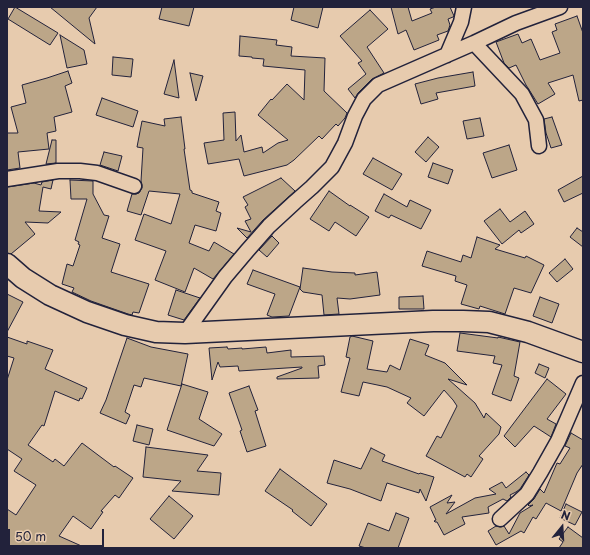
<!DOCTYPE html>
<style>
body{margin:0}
#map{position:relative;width:590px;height:555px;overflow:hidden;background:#e7cbae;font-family:"Playpen Sans",sans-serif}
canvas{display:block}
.frame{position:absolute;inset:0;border:8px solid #22223b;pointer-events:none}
.north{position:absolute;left:542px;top:507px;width:40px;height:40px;-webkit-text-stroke:3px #e7cbae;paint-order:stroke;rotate:18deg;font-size:11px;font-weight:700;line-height:16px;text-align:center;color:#22223b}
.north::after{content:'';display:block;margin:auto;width:14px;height:18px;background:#22223b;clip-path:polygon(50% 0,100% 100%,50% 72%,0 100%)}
.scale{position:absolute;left:8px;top:529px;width:96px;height:18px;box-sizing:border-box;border:2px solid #22223b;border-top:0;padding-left:5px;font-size:12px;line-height:14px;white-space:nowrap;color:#22223b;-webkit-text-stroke:3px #e7cbae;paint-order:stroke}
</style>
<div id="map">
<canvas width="590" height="555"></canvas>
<div class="frame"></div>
<div class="north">N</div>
<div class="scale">50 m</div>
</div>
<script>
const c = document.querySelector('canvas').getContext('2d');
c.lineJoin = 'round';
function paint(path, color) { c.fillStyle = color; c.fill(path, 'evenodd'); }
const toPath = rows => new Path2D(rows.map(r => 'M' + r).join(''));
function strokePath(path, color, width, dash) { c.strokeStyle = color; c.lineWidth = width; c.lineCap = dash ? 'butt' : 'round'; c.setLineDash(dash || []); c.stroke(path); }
const building = toPath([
 [15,7,58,33,50,45,8,19,15,7],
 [50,7,97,7,89,18,95,44,50,7],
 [162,7,194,7,189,26,159,19,162,7],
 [294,7,323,7,318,28,291,20,294,7],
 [391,7,408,7,412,21,432,13,430,9,436,7,450,7,454,16,453,17,448,19,450,25,448,31,437,35,439,40,414,50,406,30,398,34,391,7],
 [370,10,388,29,367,47,384,73,372,79,358,93,355,98,348,89,366,74,358,63,362,61,340,36,370,10],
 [577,16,583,33,583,100,579,101,573,75,548,83,555,94,538,104,528,88,526,85,516,65,509,68,504,63,496,42,518,34,522,43,531,39,540,60,560,53,552,32,557,30,555,24,577,16],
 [60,35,84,50,87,64,67,68,60,35],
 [240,36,277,40,276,45,292,47,291,56,325,58,324,91,347,113,345,118,338,126,336,124,322,139,319,136,294,160,287,165,244,176,239,159,208,164,204,143,224,140,223,113,235,112,236,141,241,135,244,152,262,147,263,153,278,143,288,140,258,115,271,99,272,100,287,84,304,100,305,70,263,66,264,59,252,58,252,57,239,56,240,36],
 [113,57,133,59,131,77,112,75,113,57],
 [174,60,179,98,164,94,174,60],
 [68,71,72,83,65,86,72,112,54,117,56,131,47,133,49,149,18,152,20,168,7,170,7,133,18,133,11,107,26,103,22,85,47,78,68,71],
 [473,72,475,86,436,93,438,99,421,104,415,84,438,78,473,72],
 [190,73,203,76,196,101,190,73],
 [102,98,138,111,133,127,96,115,102,98],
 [181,117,185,149,184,149,190,190,192,191,192,193,219,202,216,211,221,213,216,231,195,225,189,243,209,251,214,242,234,254,213,279,194,268,185,292,155,280,166,251,135,240,144,214,171,224,180,194,149,191,141,215,127,211,132,194,136,194,139,193,142,188,142,185,141,181,143,148,137,147,142,121,165,126,164,119,181,117],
 [552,117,562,145,551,148,546,133,544,119,552,117],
 [480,118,484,136,467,139,463,121,480,118],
 [428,137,439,147,426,162,415,152,428,137],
 [52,140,56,140,56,163,46,164,52,140],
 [509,145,517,170,492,178,483,153,509,145],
 [104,152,122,156,118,171,100,165,104,152],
 [373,158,402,174,392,190,363,174,373,158],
 [433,163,453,170,448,184,428,177,433,163],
 [583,176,583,193,564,202,558,190,583,176],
 [281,178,295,191,263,220,247,238,237,228,251,232,245,221,251,219,245,207,248,205,243,197,281,178],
 [53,180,51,189,43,187,39,211,61,212,48,223,25,222,35,234,11,254,7,253,7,187,34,183,41,185,42,182,53,180],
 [70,180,93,181,93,194,104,215,109,216,102,238,120,244,111,272,149,284,139,313,133,312,132,315,128,314,91,301,72,292,74,288,62,284,67,264,73,266,80,245,78,244,79,242,75,240,87,199,71,199,70,180],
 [329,191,350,206,350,205,369,217,356,236,335,222,329,231,310,219,329,191],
 [384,194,407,207,410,200,431,210,421,229,391,215,389,218,375,211,384,194],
 [500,209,510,222,525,211,534,224,521,233,519,230,502,244,484,221,500,209],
 [577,228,583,232,583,247,570,237,577,228],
 [272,236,279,243,267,257,259,250,272,236],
 [477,237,500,245,495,249,525,258,526,256,544,265,531,293,514,288,505,314,480,306,479,309,461,304,467,285,455,281,456,276,422,266,427,251,461,262,463,255,471,258,477,237],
 [565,259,573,269,557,282,549,273,565,259],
 [303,268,332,272,355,273,355,275,377,272,380,295,350,299,337,298,339,314,324,315,322,295,303,292,300,289,303,268],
 [253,270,300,287,289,316,272,317,267,315,275,294,247,284,253,270],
 [176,290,200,298,184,320,168,315,176,290],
 [7,294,23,302,7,332,7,294],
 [423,296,424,309,399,309,399,297,423,296],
 [540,297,559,304,552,323,533,316,540,297],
 [460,333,498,338,498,337,520,342,514,376,519,378,511,401,492,394,502,365,493,363,495,356,457,351,460,333],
 [352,336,373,341,367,369,387,372,390,365,400,370,410,339,429,345,425,355,445,363,467,385,448,379,475,403,484,418,486,413,501,427,499,434,479,456,483,459,471,477,467,474,465,477,426,456,437,436,441,438,457,406,453,400,444,390,424,416,407,403,411,398,387,387,363,382,359,396,341,392,350,358,346,357,350,337,352,336],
 [7,337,27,344,27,341,53,350,45,369,87,388,82,399,80,398,79,401,55,391,44,426,42,425,28,445,53,462,55,459,64,466,82,443,114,467,115,466,133,478,119,498,115,495,101,511,103,512,91,529,73,516,59,536,86,548,7,548,7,509,16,515,36,485,14,471,22,459,7,449,7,380,14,358,7,356,7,337],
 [127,338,151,347,188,354,181,386,144,378,141,387,134,385,125,412,130,415,126,424,100,413,106,400,127,338],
 [227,347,228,349,242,348,242,349,266,347,267,353,291,350,291,357,324,356,325,365,318,366,319,378,277,379,277,377,302,368,302,367,239,371,238,366,220,367,218,362,212,380,209,348,227,347],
 [539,364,549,368,545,378,535,373,539,364],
 [547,379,566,394,547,419,556,424,551,437,534,426,515,447,504,436,547,379],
 [182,384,208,392,199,419,222,434,214,446,167,430,182,384],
 [249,386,258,410,255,411,266,446,247,452,240,431,242,430,229,393,249,386],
 [137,425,153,429,149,445,133,441,137,425],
 [571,433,583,440,583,464,577,473,561,511,546,503,536,519,533,517,524,533,521,531,496,545,488,531,496,526,501,527,504,526,509,534,520,513,533,505,529,506,528,505,534,499,540,489,544,493,557,463,560,464,570,448,565,446,571,433],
 [146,447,208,455,197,471,221,473,219,495,172,491,181,481,143,477,146,447],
 [371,448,385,455,382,461,419,474,420,473,434,477,426,501,420,489,419,493,387,483,381,501,350,489,327,483,334,460,361,469,371,448],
 [280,469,327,504,311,526,292,511,293,510,265,491,280,469],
 [526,472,529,475,520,489,516,492,510,495,511,497,507,501,503,499,488,507,489,513,462,517,465,524,444,535,437,522,435,522,434,521,436,520,430,507,452,495,447,503,455,502,446,514,475,498,496,494,489,489,502,482,506,488,526,472],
 [169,496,193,516,174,539,150,519,169,496],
 [566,504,582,512,575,525,560,518,566,504],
 [396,513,409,518,398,548,366,548,359,546,368,523,389,531,396,513],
 [568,527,583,538,583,548,559,548,563,542,559,539,568,527]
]);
const street = toPath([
 [474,43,522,94,536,120,539,146],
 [447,55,461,22,464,7],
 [7,179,58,171,80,171,97,173,134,186],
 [185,333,225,277,247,251,269,226,295,202,312,187,332,167,345,143,355,116,364,99,378,85,474,43,516,23,560,7],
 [500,519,527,494,540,473,558,441,583,383]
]);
const secondary = toPath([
 [7,264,23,278,50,295,87,312,125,325,156,332,185,333,433,321,463,321,489,322,528,332,583,352]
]);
paint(building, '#bca688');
strokePath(building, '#22223b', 1);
strokePath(street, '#22223b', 17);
strokePath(secondary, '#22223b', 23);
strokePath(street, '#e7cbae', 14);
strokePath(secondary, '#e7cbae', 20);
</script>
